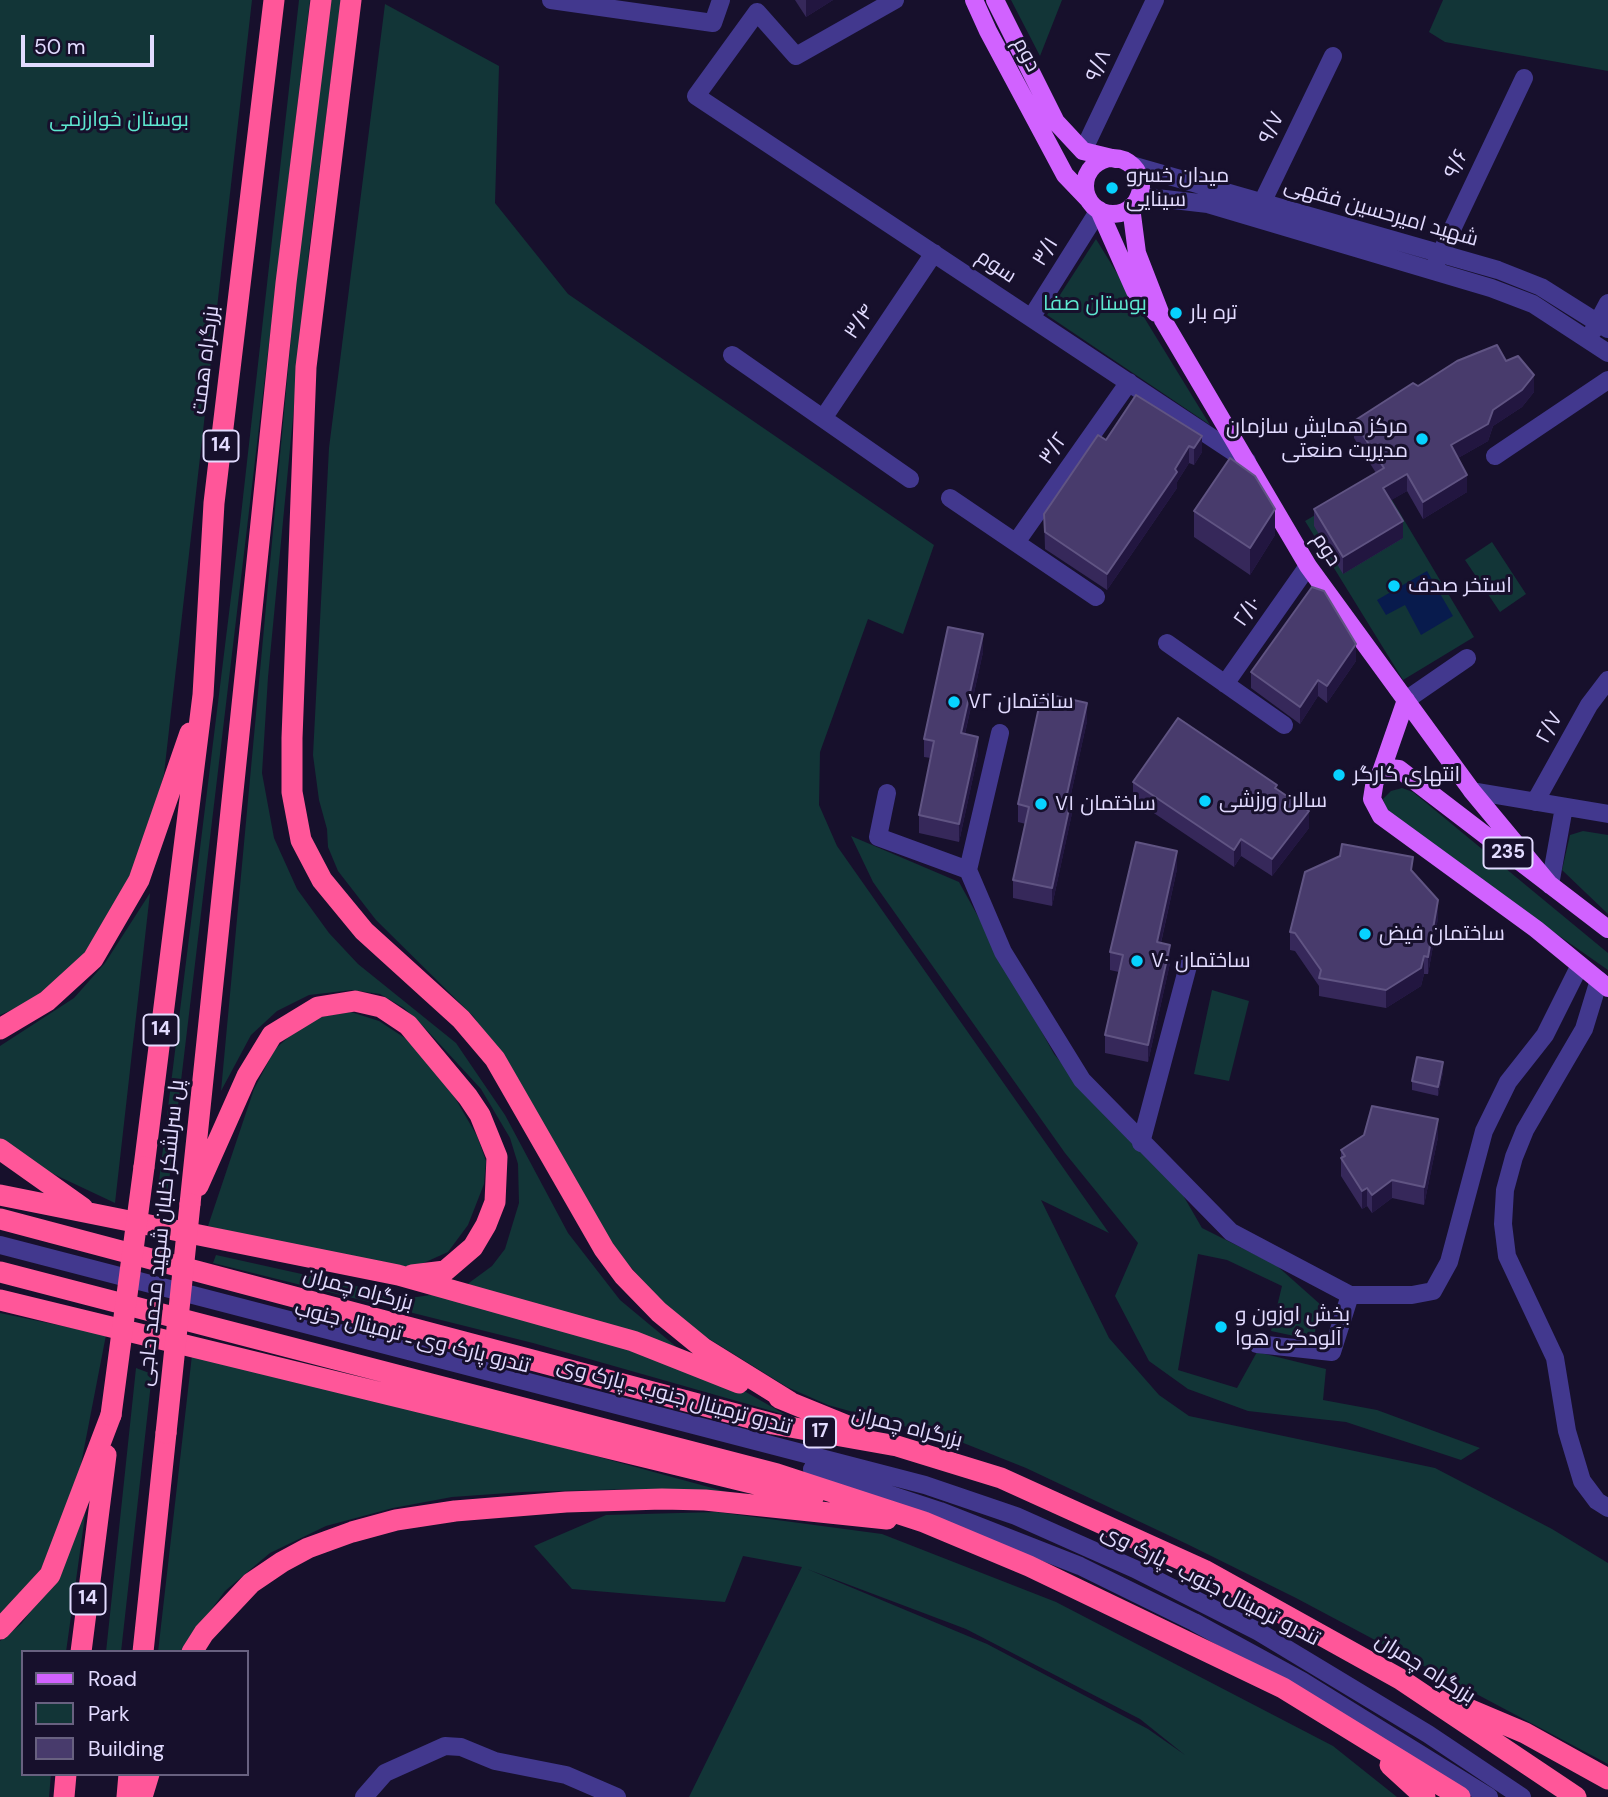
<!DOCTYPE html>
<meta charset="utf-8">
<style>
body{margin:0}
#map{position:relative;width:1608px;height:1797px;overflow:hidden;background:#17102c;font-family:"DM Sans",sans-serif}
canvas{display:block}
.legend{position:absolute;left:21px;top:1650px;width:228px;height:126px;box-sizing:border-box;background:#17102c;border:2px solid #686180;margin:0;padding:9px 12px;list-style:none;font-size:21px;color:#e2dbff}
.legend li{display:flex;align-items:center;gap:14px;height:35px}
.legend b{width:35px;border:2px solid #686180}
.scale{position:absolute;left:21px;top:35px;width:133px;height:32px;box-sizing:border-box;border:4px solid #e2dbff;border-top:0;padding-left:9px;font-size:21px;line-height:24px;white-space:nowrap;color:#e2dbff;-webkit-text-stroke:5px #17102c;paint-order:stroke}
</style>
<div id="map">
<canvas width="1608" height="1797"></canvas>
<ul class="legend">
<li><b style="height:9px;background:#d162ff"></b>Road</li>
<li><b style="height:19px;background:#123537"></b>Park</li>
<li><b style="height:19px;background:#483b6c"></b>Building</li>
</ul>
<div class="scale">50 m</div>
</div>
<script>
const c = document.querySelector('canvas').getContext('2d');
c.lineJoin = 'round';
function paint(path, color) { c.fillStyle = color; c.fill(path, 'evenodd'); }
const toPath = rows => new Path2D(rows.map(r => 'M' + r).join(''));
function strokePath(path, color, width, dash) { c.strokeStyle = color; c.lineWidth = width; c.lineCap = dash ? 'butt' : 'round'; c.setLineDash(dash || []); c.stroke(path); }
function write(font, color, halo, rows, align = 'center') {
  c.font = font + ' "DM Sans",Cairo,sans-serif'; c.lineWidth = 6; c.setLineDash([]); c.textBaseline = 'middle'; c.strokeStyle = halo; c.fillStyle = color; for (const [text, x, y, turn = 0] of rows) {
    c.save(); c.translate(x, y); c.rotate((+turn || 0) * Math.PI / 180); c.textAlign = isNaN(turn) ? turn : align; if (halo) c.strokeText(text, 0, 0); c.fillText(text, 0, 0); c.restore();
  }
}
const green = toPath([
 [0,0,252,0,164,774,149,828,125,889,81,961,55,984,21,1006,0,1015],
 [299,0,310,0,168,1190,158,1189,240,524],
 [330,0,341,0,309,251,268,677,262,773,274,838,297,889,329,933,358,964,456,1043,505,1115,568,1233,620,1300,697,1364,786,1415,533,1343,213,1263,216,1255,410,1298,458,1291,492,1266,505,1249,519,1203,518,1164,510,1138,481,1089,423,1026,404,1008,380,994,352,990,309,995,277,1011,251,1035,221,1091,300,240],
 [1011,0,1062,0,1040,56],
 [1443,0,1608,0,1608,71,1445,42,1429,32],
 [385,4,499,66,495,203,568,294,934,545,903,634,868,619,820,752,819,805,837,846,1109,1233,1041,1200,1109,1338,1159,1395,1189,1416,1435,1468,1552,1529,1608,1563,1608,1764,1296,1598,1187,1544,1026,1468,961,1442,828,1405,787,1387,698,1332,662,1303,615,1249,474,1017,376,920,338,871,328,847,327,829,319,800,313,755,329,448],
 [1096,239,1210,425,1047,315],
 [1379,478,1474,637,1403,680,1305,521],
 [1492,542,1526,594,1500,612,1465,560],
 [1402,788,1413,792,1608,953,1608,970,1389,817,1383,799,1391,791],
 [1583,831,1608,835,1608,914,1562,870,1570,835],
 [851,836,959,882,1054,1054,1108,1119,1180,1190,1202,1228,1276,1265,1321,1305,1313,1340,1271,1331,1282,1286,1227,1260,1198,1254,1178,1370,1237,1388,1257,1352,1326,1369,1323,1400,1377,1410,1480,1448,1461,1460,1346,1422,1248,1411,1188,1389,1149,1361,1115,1296,1138,1243,1065,1153,873,882],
 [150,893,115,1203,45,1170,0,1145,0,1046,74,998,105,963],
 [1212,990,1249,1001,1229,1081,1194,1074],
 [351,1012,379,1021,408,1040,454,1096,477,1136,486,1161,484,1184,468,1225,448,1252,419,1265,407,1267,321,1254,208,1226,254,1089,275,1049,299,1028,320,1017],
 [0,1313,106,1335,76,1490,49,1561,0,1620],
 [192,1355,566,1448,767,1503,630,1489,523,1492,452,1497,393,1508,326,1526,270,1553,225,1591,180,1652,158,1652],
 [136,1368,152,1374,121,1652,106,1652],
 [88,1494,66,1652,23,1652,23,1774,51,1774,49,1797,0,1797,0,1641,21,1624,50,1586],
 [717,1512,882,1534,1056,1602,1333,1746,1397,1797,689,1797,802,1567,743,1556,725,1602,572,1589,534,1546,606,1515],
 [807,1569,966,1629,1140,1719,1185,1755,1148,1729,987,1644]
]);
const water = toPath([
 [1427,571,1453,616,1421,635,1405,605,1386,615,1377,600]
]);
const minor = toPath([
 [551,0,713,23,721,0],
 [895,0,796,56,757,12,696,96,1247,461],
 [1083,151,1155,0],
 [1131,165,1498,270,1541,287,1608,329],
 [1139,196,1208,204,1491,288,1533,304,1608,353],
 [1258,211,1333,56],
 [1437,261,1524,78],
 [1031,318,1099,210],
 [1593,331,1608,303],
 [732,355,910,479],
 [824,417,934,253],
 [1495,456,1608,380],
 [950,498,1096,597],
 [1017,541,1129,382],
 [1167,643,1284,725],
 [1225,684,1308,566],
 [1406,700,1467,658],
 [1000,733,968,870,1003,952,1082,1080,1231,1232,1350,1295,1412,1295,1433,1291,1449,1262,1484,1131,1508,1082,1545,1035,1580,965],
 [1472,791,1608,814],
 [887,793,878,837,968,870],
 [1535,802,1589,705,1608,680],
 [1550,885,1564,807],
 [1599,980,1584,1029,1525,1130,1514,1157,1505,1190,1503,1224,1507,1256,1555,1358,1567,1431,1582,1481,1597,1501,1608,1508],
 [1141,1143,1188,966],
 [0,1245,925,1485,1016,1516,1135,1569,1259,1632,1428,1734,1522,1797],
 [1257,1344,1332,1352,1350,1295],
 [812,1469,940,1511,1080,1566,1194,1622,1302,1681,1489,1797],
 [364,1797,385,1773,445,1746,461,1747,495,1761,566,1775,617,1797]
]);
const major = toPath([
 [974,0,988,31,1065,175,1088,199],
 [995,0,1056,122,1083,151,1116,159],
 '1085 186a28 28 0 1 1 56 0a28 28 0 1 1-56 0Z',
 [1131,207,1137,253,1163,320,1308,566,1472,791,1550,885],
 [1099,210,1135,291,1156,313],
 [1381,772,1406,700],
 [1608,929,1399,769,1389,768,1375,780,1372,799,1381,816,1536,929,1608,988]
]);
const highway = toPath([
 [351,0,306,367,292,738,292,792,301,840,322,880,364,931,461,1019,495,1059,604,1249,624,1276,659,1312,703,1348,790,1402],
 [0,1029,47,1001,93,959,139,880,190,733],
 [0,1149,83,1208],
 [144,1167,203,695,214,503,274,0],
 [198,1186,247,1076,272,1035,318,1007,355,1001,381,1007,408,1025,468,1097,480,1115,497,1157,495,1202,486,1225,473,1247,445,1271,412,1275],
 [0,1195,398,1275,633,1341,739,1383],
 [190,1204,286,283,321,0],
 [0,1219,773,1424,897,1446,1001,1478,1204,1570,1400,1679,1576,1797],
 [0,1272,777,1474,924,1522,1029,1566,1283,1688,1460,1797],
 [0,1300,813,1498],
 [779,1398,860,1431],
 [0,1629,50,1575,111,1415],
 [81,1652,106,1455],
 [143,1652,166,1433],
 [192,1652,204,1633,251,1583,282,1562,308,1548,352,1532,396,1520,455,1511,566,1502,662,1499,705,1500,887,1519],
 [1447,1700,1525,1733,1608,1779],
 [1390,1765,1425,1797],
 [64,1797,66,1774],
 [127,1797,129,1774],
 [142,1797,149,1774]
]);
const highwayBridge = toPath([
 [111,1415,144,1167],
 [166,1433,190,1204]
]);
const wall = toPath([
 [795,0,833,0,806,17],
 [1506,361,1534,392,1522,407,1493,426,1488,441,1458,458,1467,492,1423,519,1407,491,1391,500,1403,538,1343,574,1314,526,1314,509,1376,473,1354,438,1354,421,1418,386],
 [1136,395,1202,452,1194,465,1189,463,1177,482,1177,488,1107,590,1045,549,1044,514,1106,440],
 [1194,511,1275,535,1250,575,1194,537],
 [983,652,965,734,978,754,959,842,919,833,919,815,931,758,924,757,924,739],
 [1356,661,1327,703,1318,696,1300,724,1251,688,1251,672],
 [1087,721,1071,794,1072,813,1052,906,1013,898,1013,880,1026,824,1018,822,1018,804],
 [1133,782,1277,789,1309,828,1272,876,1241,856,1234,867,1133,799],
 [1177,869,1161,943,1170,963,1148,1062,1105,1053,1105,1035,1119,972,1110,970,1110,952],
 [1413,872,1438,918,1428,974,1424,974,1421,986,1386,1008,1319,996,1319,986,1295,951,1290,950,1290,932],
 [1443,1072,1438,1096,1412,1090,1412,1081],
 [1438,1137,1424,1205,1392,1198,1372,1213,1367,1206,1362,1209,1341,1176,1341,1150]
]);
const shadedWall = toPath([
 [806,0,833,0,806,17],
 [1534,375,1534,392,1522,407,1493,426,1488,441,1451,462,1451,445],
 [1202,436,1202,452,1194,465,1194,448],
 [1189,446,1189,463,1177,482,1177,488,1107,590,1107,574],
 [1407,474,1407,491,1383,505,1383,488],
 [1467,475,1467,492,1423,519,1423,502],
 [1275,509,1275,535,1250,575,1250,548],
 [1403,521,1403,538,1343,574,1343,557],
 [983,634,983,652,961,751,961,733],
 [1356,644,1356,661,1327,703,1327,686],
 [1318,680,1318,696,1300,724,1300,707],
 [1087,703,1087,721,1067,812,1067,794],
 [978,737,978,754,959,842,959,824],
 [1072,795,1072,813,1052,906,1052,888],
 [1309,811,1309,828,1272,876,1272,859],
 [1241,839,1241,856,1234,867,1234,850],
 [1177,851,1177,869,1157,960,1157,942],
 [1438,900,1438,918,1428,974,1428,957],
 [1170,945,1170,963,1148,1062,1148,1045],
 [1424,956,1424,974,1421,986,1386,1008,1386,990],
 [1443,1062,1443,1072,1438,1096,1438,1087],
 [1438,1119,1438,1137,1424,1205,1424,1187],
 [1392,1180,1392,1198,1372,1213,1372,1195],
 [1367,1188,1367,1206,1362,1209,1362,1191]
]);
const building = toPath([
 [1497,345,1506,361,1518,356,1534,375,1522,390,1493,410,1488,424,1451,445,1467,475,1423,502,1407,474,1383,488,1403,521,1343,557,1314,509,1384,468,1354,421,1413,383,1418,386,1457,361,1497,345],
 [1136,395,1202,436,1194,448,1189,446,1175,469,1177,472,1107,574,1045,532,1044,514,1098,435,1106,440,1136,395],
 [1230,458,1255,476,1275,509,1250,548,1194,511,1230,458],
 [1312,587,1324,591,1356,644,1327,686,1318,680,1300,707,1251,672,1312,587],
 [948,627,983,634,961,733,978,737,959,824,919,815,934,741,924,739,948,627],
 [1042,693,1087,703,1067,794,1072,795,1052,888,1013,880,1029,807,1018,804,1042,693],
 [1178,718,1277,785,1275,788,1309,811,1272,859,1241,839,1234,850,1133,782,1178,718],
 [1136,842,1177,851,1157,942,1170,945,1148,1045,1105,1035,1123,955,1110,952,1136,842],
 [1342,844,1413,857,1411,870,1438,900,1428,957,1424,956,1421,968,1386,990,1319,978,1321,970,1295,933,1290,932,1305,872,1340,856,1342,844],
 [1417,1057,1443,1062,1438,1087,1412,1081,1417,1057],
 [1372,1106,1438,1119,1424,1187,1392,1180,1372,1195,1367,1188,1362,1191,1341,1158,1345,1156,1341,1150,1364,1135,1372,1106]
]);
const markers = [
 [1112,188,7,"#07d2ff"],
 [1176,313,7,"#07d2ff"],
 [1422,439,7,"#07d2ff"],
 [1394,586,7,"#07d2ff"],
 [954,702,7,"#07d2ff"],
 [1339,775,7,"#07d2ff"],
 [1205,801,7,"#07d2ff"],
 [1041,804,7,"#07d2ff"],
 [1365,934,7,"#07d2ff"],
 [1137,961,7,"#07d2ff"],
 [1221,1327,7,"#07d2ff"]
];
const shields = [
 [221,446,35],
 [1508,853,49],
 [161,1030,35],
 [820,1432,32],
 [88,1599,35]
];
const shieldNames = [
 ["14",221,446],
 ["235",1508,853],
 ["14",161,1030],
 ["17",820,1432],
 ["14",88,1599]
];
const streetNames = [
 ["دوم",1026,55,62],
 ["۹/۸",1099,66,-65],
 ["۹/۷",1272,128,-64],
 ["۹/۶",1457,164,-64],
 ["شهید امیرحسین فقهی",1381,213,16],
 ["۳/۱",1046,252,-58],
 ["سوم",996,267,34],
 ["۳/۴",860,322,-56],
 ["بزرگراه همت",206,360,-83],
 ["۳/۲",1054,449,-55],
 ["دوم",1326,550,57],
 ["۲/۱۰",1248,612,-55],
 ["۲/۷",1550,728,-61],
 ["پل سرلشکر خلبان شهید محمد حاجی",162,1233,-84],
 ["بزرگراه چمران",358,1290,15],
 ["تندرو پارک وی ـ ترمینال جنوب",412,1338,14],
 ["تندرو ترمینال جنوب ـ پارک وی",674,1397,15],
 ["بزرگراه چمران",907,1428,14],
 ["تندرو ترمینال جنوب ـ پارک وی",1210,1586,27],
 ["بزرگراه چمران",1425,1669,32]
];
const parkNames = [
 ["بوستان خوارزمی",119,120],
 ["بوستان صفا",1095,304]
];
const poiNames = [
 ["میدان خسرو",1126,176],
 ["سینایی",1126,200],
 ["تره بار",1190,313],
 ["مرکز همایش سازمان",1408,427,"right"],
 ["مدیریت صنعتی",1408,451,"right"],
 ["استخر صدف",1408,586],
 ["ساختمان ۷۲",968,702],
 ["انتهای کارگر",1353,775],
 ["سالن ورزشی",1219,801],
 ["ساختمان ۷۱",1055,804],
 ["ساختمان فیض",1379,934],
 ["ساختمان ۷۰",1151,961],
 ["بخش اوزون و",1235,1315],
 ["آلودگی هوا",1235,1339]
];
paint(green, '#123537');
paint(water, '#081b4d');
strokePath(minor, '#42388e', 18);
strokePath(major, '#d162ff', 18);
strokePath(highway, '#ff5699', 21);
strokePath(highwayBridge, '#ff5699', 21);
paint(wall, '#36285a');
paint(shadedWall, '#221640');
paint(building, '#483b6c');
strokePath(building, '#605483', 2);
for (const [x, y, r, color] of markers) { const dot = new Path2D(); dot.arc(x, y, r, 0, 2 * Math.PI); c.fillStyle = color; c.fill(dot); strokePath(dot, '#17102c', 2.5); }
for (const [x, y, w] of shields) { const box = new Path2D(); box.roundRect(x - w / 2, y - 15.5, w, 31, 5); c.fillStyle = '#17102c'; c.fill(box); strokePath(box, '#e2dbff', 2); }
write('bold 19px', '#e2dbff', null, shieldNames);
write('21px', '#e2dbff', '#17102c', streetNames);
write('21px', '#5ee8d0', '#17102c', parkNames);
write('21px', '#e2dbff', '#17102c', poiNames, 'left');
</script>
